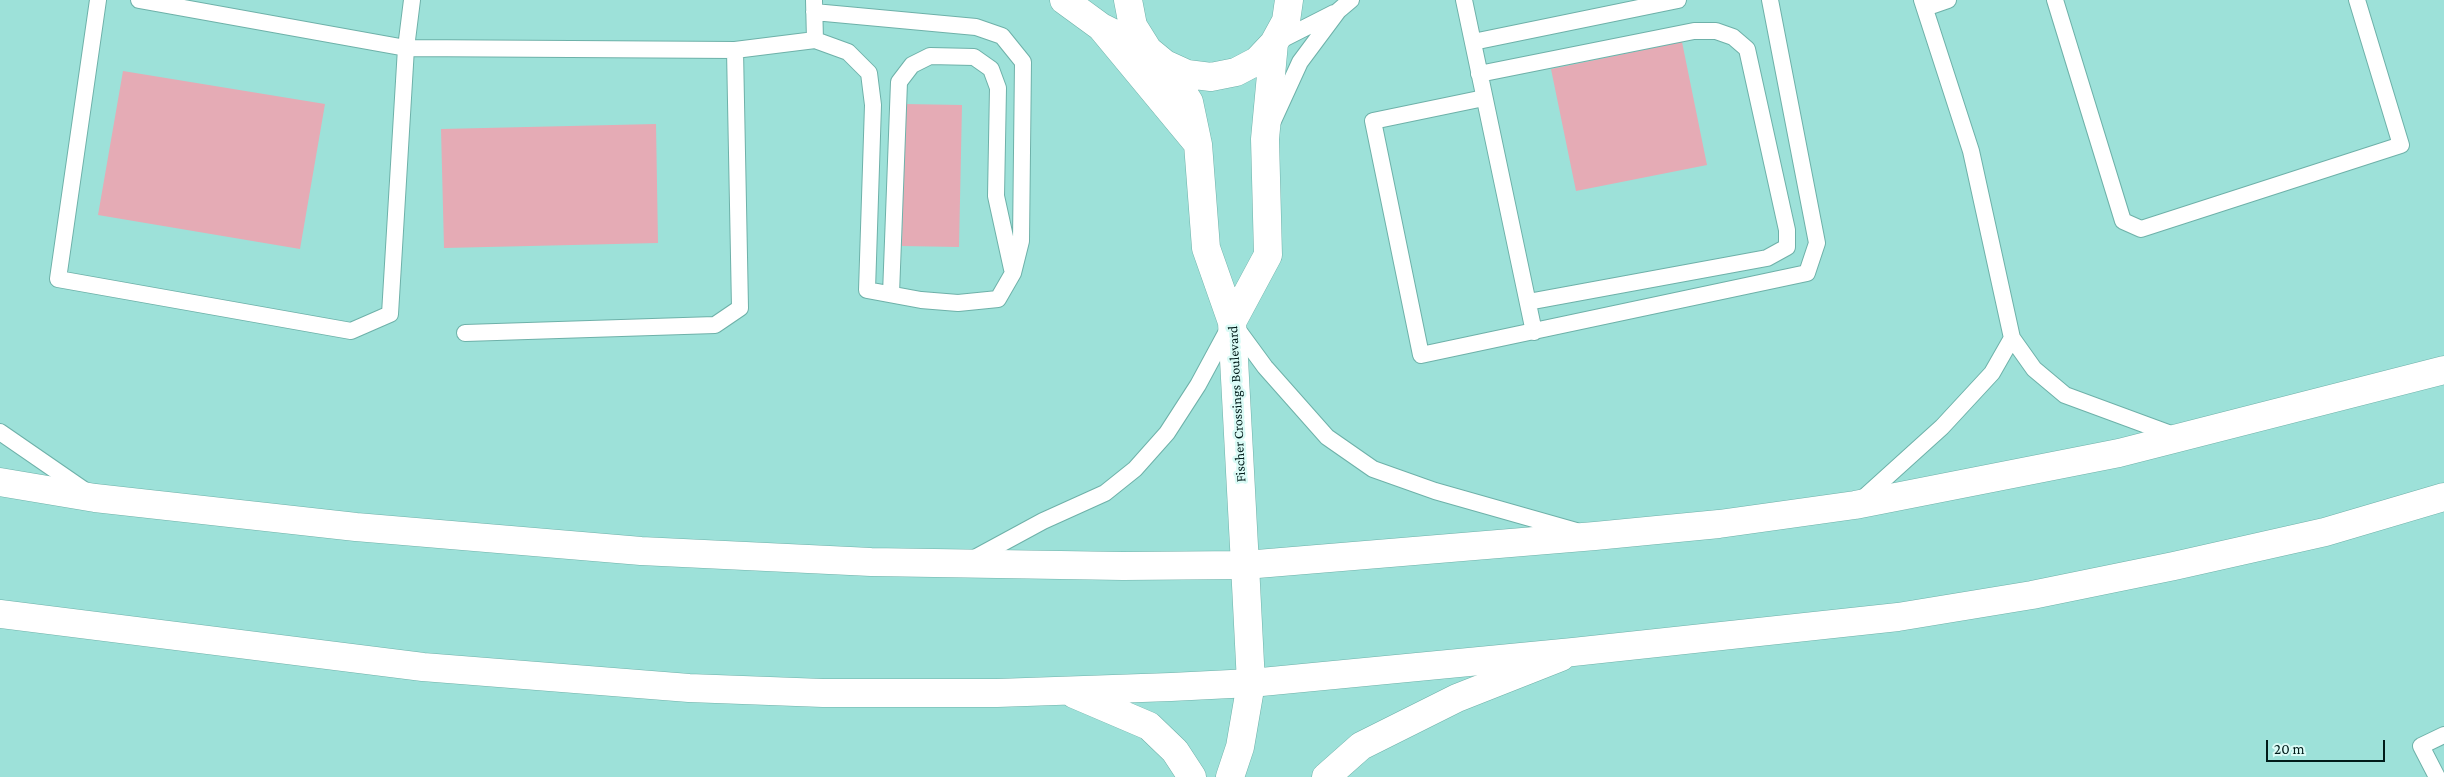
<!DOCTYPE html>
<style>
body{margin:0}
#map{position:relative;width:2444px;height:777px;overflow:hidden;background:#9de1d9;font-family:"Crimson Pro",serif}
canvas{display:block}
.scale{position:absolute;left:2266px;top:740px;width:119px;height:22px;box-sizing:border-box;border:2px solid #001b19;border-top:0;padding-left:6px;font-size:15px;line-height:18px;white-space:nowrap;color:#001b19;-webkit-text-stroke:4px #dafbf6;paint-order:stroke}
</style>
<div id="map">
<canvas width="2444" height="777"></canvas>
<div class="scale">20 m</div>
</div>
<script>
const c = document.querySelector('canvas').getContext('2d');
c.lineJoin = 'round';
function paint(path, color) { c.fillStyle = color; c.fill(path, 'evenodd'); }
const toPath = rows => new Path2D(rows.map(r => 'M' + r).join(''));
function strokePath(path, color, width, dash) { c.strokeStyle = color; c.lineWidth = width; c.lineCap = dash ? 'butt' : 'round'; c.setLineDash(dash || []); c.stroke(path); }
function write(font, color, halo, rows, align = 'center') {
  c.font = font + ' "Crimson Pro",serif'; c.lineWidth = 5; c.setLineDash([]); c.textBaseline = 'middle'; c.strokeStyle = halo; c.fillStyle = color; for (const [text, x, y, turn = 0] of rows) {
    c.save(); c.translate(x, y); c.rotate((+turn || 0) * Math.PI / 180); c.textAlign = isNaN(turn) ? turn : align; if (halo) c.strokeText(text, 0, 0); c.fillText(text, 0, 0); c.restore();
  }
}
const building = toPath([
 [1682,42,1707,165,1576,191,1551,69],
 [123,71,325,104,300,249,98,215],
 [904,104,962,105,959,247,902,246],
 [656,124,658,243,444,248,441,129]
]);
const service = toPath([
 [98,0,58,279,351,331,390,314,406,48,735,50,815,40,848,52,869,73,873,105,867,290,921,300,958,303,998,299,1013,273,1021,241,1023,62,1002,36,976,27,814,12],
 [139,0,406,48,412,0],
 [814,0,815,40],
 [1464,0,1534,332],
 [1922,0,1971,151,2012,338,2034,369,2065,395,2179,437],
 [2055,0,2123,221,2141,229,2401,145,2357,0],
 [1925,8,1948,0],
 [1473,42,1678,0],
 [1275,43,1334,13],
 [1479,74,1694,31,1716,31,1733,37,1747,49,1787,230,1787,247,1767,258,1528,302],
 [1484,98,1373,121,1421,355,1807,273,1817,243,1770,0],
 [1273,121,1300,62,1338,11,1351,0],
 [891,294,899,82,912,65,930,56,974,57,991,69,998,88,996,196,1012,269],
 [465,333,715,325,740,308,735,50],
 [0,432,87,492],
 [1859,502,1942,427,1992,373,2012,338],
 [971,560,1043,521,1105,493,1135,469,1167,433,1198,385,1232,322,1265,367,1327,437,1373,469,1435,491,1576,531],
 [2437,777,2421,746,2444,735]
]);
const minor = toPath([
 [1064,0,1101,27,1117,35],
 [1128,0,1133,26,1148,50,1165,64,1187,74,1211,77,1236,72,1257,61,1274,43,1286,21,1289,0],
 [1101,27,1198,144,1206,248,1232,322],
 [1165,64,1189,102,1197,140],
 [1245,565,1232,322,1268,255,1265,139,1274,43]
]);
const secondary = toPath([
 [1230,777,1240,747,1251,683,1245,565],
 [1326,777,1361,746,1457,698,1561,657]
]);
const primary = toPath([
 [0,482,95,498,356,527,641,551,871,562,1123,566,1245,565,1595,536,1719,524,1855,505,2119,453,2444,370],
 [0,614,423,667,689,688,823,693,997,693,1171,687,1251,683,1573,652,1898,617,2032,595,2174,566,2325,532,2444,497],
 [1074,694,1149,726,1175,751,1192,777]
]);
const streetNames = [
 ["Fischer Crossings Boulevard",1237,404,-93]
];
paint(building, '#e5abb5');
strokePath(service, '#6eb1a9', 18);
strokePath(minor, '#6eb1a9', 29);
strokePath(secondary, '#6eb1a9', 29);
strokePath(primary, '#6eb1a9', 29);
strokePath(service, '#fff', 16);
strokePath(minor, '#fff', 28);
strokePath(secondary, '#fff', 28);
strokePath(primary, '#fff', 28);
write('14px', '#001b19', '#dafbf6', streetNames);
</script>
